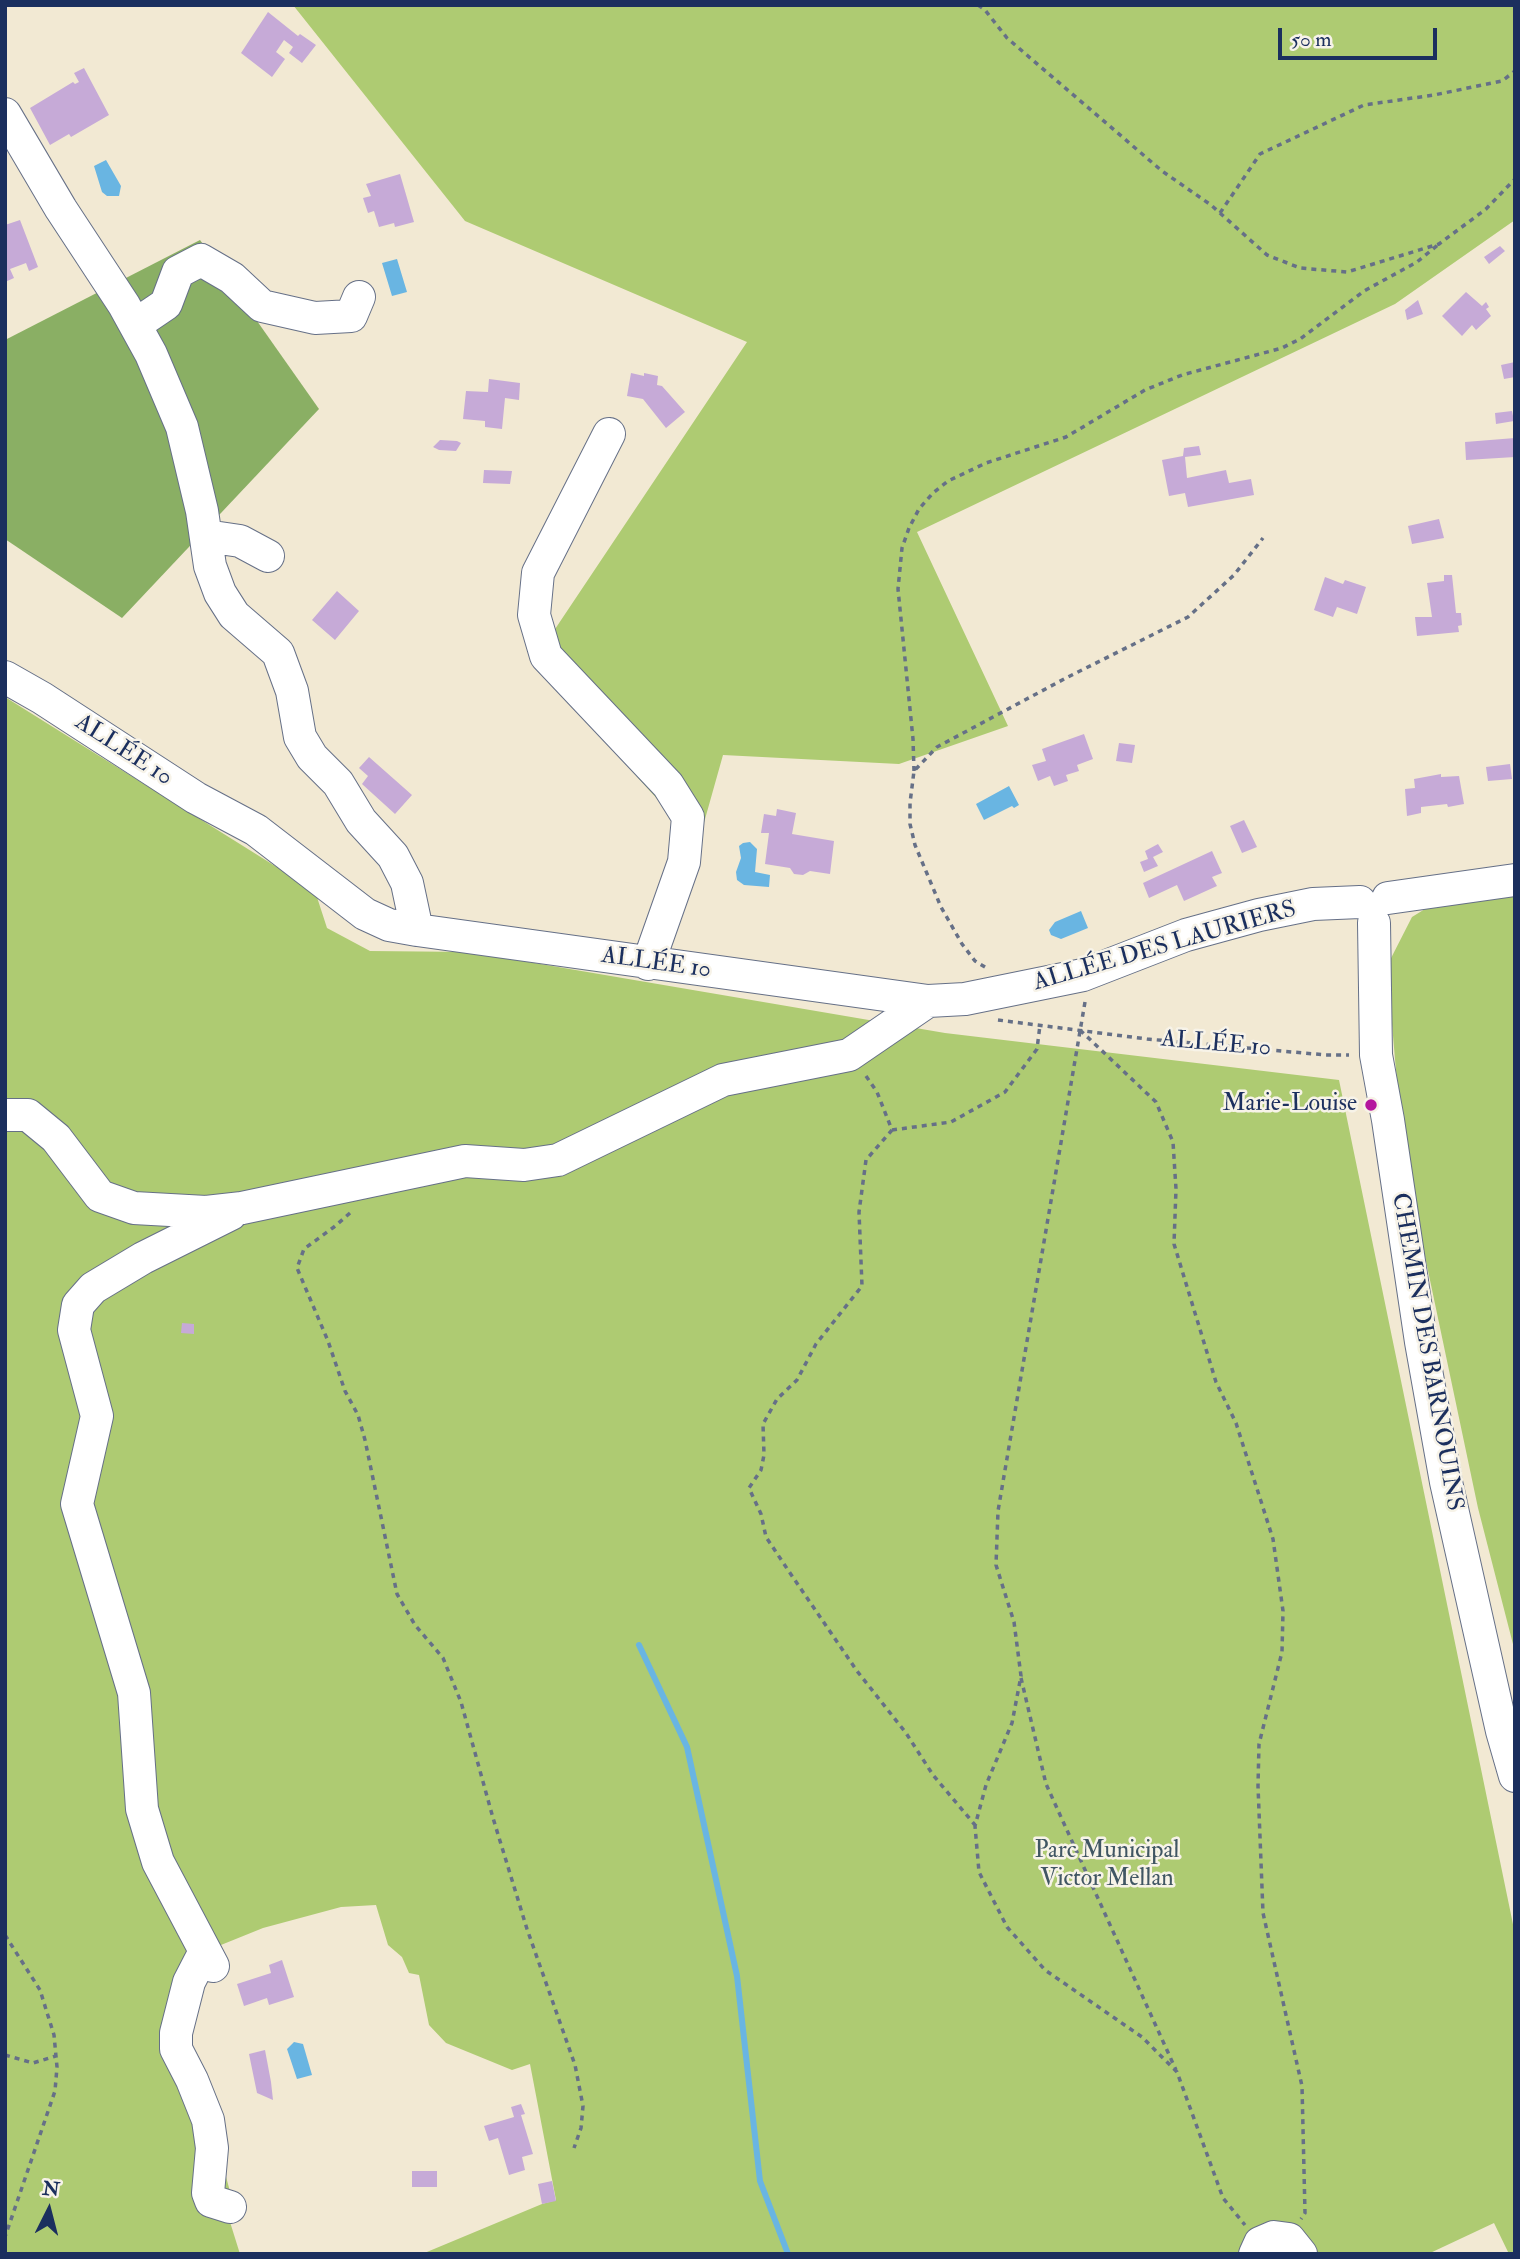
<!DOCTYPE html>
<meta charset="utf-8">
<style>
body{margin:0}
#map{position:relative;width:1520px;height:2259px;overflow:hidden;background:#f2e9d3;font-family:"IM FELL Double Pica",serif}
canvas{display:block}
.frame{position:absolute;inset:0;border:7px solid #1b2f5e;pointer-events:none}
.north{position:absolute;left:14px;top:2175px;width:70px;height:70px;-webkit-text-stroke:5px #f7f3e8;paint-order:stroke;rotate:6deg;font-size:19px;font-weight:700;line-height:28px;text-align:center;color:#1b2f5e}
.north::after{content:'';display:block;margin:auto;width:24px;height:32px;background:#1b2f5e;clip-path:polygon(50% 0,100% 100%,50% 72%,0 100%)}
.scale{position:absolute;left:1278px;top:28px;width:159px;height:32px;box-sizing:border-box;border:4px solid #1b2f5e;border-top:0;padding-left:9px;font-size:21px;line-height:24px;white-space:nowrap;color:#1b2f5e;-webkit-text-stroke:5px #f7f3e8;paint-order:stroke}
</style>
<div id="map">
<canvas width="1520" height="2259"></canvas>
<div class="frame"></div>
<div class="north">N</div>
<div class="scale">50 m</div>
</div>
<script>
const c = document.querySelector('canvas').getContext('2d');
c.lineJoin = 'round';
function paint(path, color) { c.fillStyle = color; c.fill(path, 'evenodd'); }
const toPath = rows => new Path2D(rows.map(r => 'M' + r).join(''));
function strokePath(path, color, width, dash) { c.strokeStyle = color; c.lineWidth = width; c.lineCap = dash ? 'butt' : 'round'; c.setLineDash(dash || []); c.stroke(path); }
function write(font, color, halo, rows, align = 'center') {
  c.font = font + ' "IM FELL Double Pica",serif'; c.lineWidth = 5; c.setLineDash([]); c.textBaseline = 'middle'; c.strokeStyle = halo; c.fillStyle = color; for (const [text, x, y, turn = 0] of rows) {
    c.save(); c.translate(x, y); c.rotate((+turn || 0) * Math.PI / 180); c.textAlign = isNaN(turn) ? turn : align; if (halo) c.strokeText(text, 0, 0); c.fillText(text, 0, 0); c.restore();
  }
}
const green = toPath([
 [293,5,1515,5,1515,220,1395,304,917,532,1008,726,899,764,723,755,698,844,533,662,747,342,465,221],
 [5,697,315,891,327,928,370,951,470,952,945,1033,1339,1080,1515,1934,1515,2254,1509,2254,1494,2223,1428,2254,422,2254,542,2204,556,2200,530,2064,512,2070,446,2043,429,2025,419,1975,409,1973,402,1957,388,1945,376,1905,341,1907,263,1928,216,1947,183,2020,231,2195,230,2222,240,2254,5,2254],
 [1515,890,1515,1652,1478,1508,1403,1152,1387,966,1412,917,1438,901]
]);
const forest = toPath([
 [200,240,319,409,122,618,5,539,5,340]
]);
const water = toPath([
 [106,160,121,186,119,196,107,196,102,192,94,166],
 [397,259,407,292,392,296,382,263],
 [1009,786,1019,805,1014,808,1012,806,984,820,976,804],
 [750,842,757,849,755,872,770,875,769,887,744,885,737,880,736,872,741,858,739,846,743,843],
 [1081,911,1088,928,1061,939,1051,935,1049,930,1055,922],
 [294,2042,303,2044,312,2075,297,2079,287,2049]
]);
const stream = toPath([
 [639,1645,687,1747,737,1976,760,2181,788,2254]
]);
const building = toPath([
 [268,12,298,36,300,34,316,45,302,63,289,53,293,47,284,40,276,52,285,59,272,77,241,53],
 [84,68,109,115,71,137,69,134,50,145,30,108,73,82,75,84,79,82,74,73],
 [400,174,414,222,395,227,394,223,379,227,374,211,368,213,363,198,371,196,366,184],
 [20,220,38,267,29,271,26,263,10,269,14,278,5,282,5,225],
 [1500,246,1505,251,1489,264,1484,257],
 [1466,292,1482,306,1486,302,1489,307,1486,309,1491,316,1476,330,1472,325,1462,336,1442,316],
 [1418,300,1423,314,1407,320,1405,310],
 [1515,362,1515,377,1504,379,1501,365],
 [631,373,644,376,644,373,658,376,657,385,662,386,685,412,666,428,643,399,627,396],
 [489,379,520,383,519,400,505,398,502,429,485,427,485,421,463,419,466,391,488,392],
 [1512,411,1514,421,1496,424,1495,413],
 [1515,438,1515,457,1466,460,1465,442],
 [440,440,457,441,461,443,456,451,439,450,433,447],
 [1199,446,1201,455,1185,457,1187,478,1226,470,1229,483,1251,479,1254,495,1188,507,1185,493,1169,496,1162,460,1183,456,1184,448],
 [484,470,512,471,510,484,483,483],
 [1439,519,1444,538,1412,544,1408,526],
 [1444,575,1452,575,1456,613,1461,613,1462,625,1458,626,1459,632,1417,636,1415,617,1432,617,1427,583,1444,581],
 [1325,577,1343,584,1345,580,1366,587,1357,614,1337,607,1333,617,1314,610],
 [337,591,359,611,335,640,312,620],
 [1084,734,1093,759,1077,765,1079,771,1066,775,1068,781,1054,786,1050,776,1038,781,1032,765,1046,761,1042,749],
 [1119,743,1135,745,1132,763,1116,761],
 [369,757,412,795,395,814,362,784,368,776,359,768],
 [1510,764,1512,779,1488,781,1486,767],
 [1441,774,1441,777,1459,776,1464,804,1448,807,1447,804,1421,807,1421,813,1407,816,1405,789,1415,788,1414,779],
 [777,809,796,813,792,834,834,841,830,874,810,871,803,875,794,874,790,868,765,864,769,833,761,833,764,814,776,816],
 [1244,820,1257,847,1242,853,1230,826],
 [1158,844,1163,852,1153,857,1158,866,1144,872,1140,862,1148,859,1145,851],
 [1212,851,1222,873,1212,877,1217,886,1184,901,1177,885,1149,898,1143,883],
 [182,1323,194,1324,194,1334,181,1333],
 [282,1960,294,1997,269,2005,267,1998,244,2006,237,1984,271,1973,269,1965],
 [265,2050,271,2082,273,2100,257,2093,249,2054],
 [521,2104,525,2114,521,2115,533,2154,522,2157,525,2170,509,2175,498,2138,489,2141,484,2126,514,2117,511,2107],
 [412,2171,437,2171,437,2187,412,2187],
 [552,2181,556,2201,542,2204,538,2184]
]);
const path = toPath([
 [978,5,985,10,1007,38,1162,171,1211,205,1267,255,1300,268,1347,272,1439,244,1486,209,1515,179],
 [1220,213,1260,154,1364,105,1434,95,1502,81,1515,71],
 [914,771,913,739,898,589,902,548,909,528,919,509,933,493,948,481,986,463,1066,437,1145,390,1182,375,1282,348,1300,339,1364,291,1417,262,1439,244],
 [985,967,975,961,962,944,941,907,915,845,910,824,910,803,914,771,937,747,1066,678,1188,617,1234,575,1263,538],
 [1085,1002,998,1511,996,1565,1014,1622,1021,1676,1012,1723,986,1785,975,1826,979,1872,1007,1927,1045,1970,1142,2037,1177,2072,1223,2198,1245,2225],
 [998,1020,1147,1039,1326,1055,1349,1055],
 [1080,1030,1156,1102,1173,1142,1176,1189,1174,1244,1216,1382,1236,1423,1273,1539,1283,1611,1282,1652,1259,1744,1258,1786,1263,1913,1302,2086,1305,2213,1301,2219],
 [866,1076,877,1092,892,1130,866,1160,859,1212,862,1286,816,1344,797,1380,777,1399,763,1424,764,1455,761,1470,749,1488,761,1514,766,1537,788,1570,857,1671,906,1733,933,1775,975,1825],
 [892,1130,951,1122,1005,1092,1037,1049,1040,1025],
 [350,1213,334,1227,304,1249,297,1268,328,1341,345,1391,358,1415,365,1440,397,1594,415,1625,443,1658,461,1702,493,1818,527,1929,575,2065,583,2106,581,2128,574,2148],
 [1021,1678,1046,1784,1176,2070],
 [5,1935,40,1990,54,2035,57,2067,55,2091,5,2237],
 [5,2055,33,2063,56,2056]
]);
const minor = toPath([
 [5,114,61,209,124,305,151,354,182,427,202,511,210,566,220,593,234,615,278,653,292,691,300,737,312,757,338,783,361,821,393,856,407,883,417,930],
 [135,325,166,304,178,272,201,260,232,278,262,306,315,318,351,316,359,297],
 [609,434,538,573,534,615,546,656,668,785,688,817,684,862,648,964],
 [206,536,240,541,268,556],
 [5,677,42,698,196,798,256,830,365,914,389,925,417,930,928,1001,965,999,1083,975,1186,935,1259,915,1313,904,1360,902],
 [1388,898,1515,880],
 [1374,923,1376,1055,1388,1120,1421,1342,1446,1482,1502,1731,1515,1776],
 [5,1115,28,1115,56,1138,100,1196,134,1208,206,1212,242,1208,465,1161,524,1165,558,1160,723,1080,849,1055,928,1001],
 [205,1951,189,1982,176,2033,176,2049,192,2080,208,2120,212,2148,208,2193,211,2201,230,2207],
 [213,1966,158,1862,142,1809,134,1693,77,1504,97,1416,74,1330,78,1305,93,1288,143,1258,231,1214],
 [1255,2254,1260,2243,1274,2237,1289,2239,1301,2254]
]);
const markers = [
 [1371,1105,7,"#b5179e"]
];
const streetNames = [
 ["ALLÉE 10",123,751,33],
 ["ALLÉE DES LAURIERS",1165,947,-16],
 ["ALLÉE 10",656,964,8],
 ["ALLÉE 10",1216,1045,5],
 ["CHEMIN DES BARNOUINS",1426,1352,80]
];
const poiNames = [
 ["Marie-Louise",1357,1105]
];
const parkNames = [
 ["Parc Municipal",1107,1852],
 ["Victor Mellan",1107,1880]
];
paint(green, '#aecb72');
paint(forest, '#8aaf64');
paint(water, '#69b5e2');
strokePath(stream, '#69b5e2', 6);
paint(building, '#c6aad7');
strokePath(minor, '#667087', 34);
strokePath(path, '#667087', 3.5, [5, 5]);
strokePath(minor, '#fff', 32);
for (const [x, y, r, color] of markers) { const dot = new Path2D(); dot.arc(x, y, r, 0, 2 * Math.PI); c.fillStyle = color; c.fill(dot); strokePath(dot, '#f7f3e8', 2.5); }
write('24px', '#1b2f5e', '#f7f3e8', streetNames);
write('24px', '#1b2f5e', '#f7f3e8', poiNames, 'right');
write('24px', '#405663', '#f7f3e8', parkNames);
</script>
